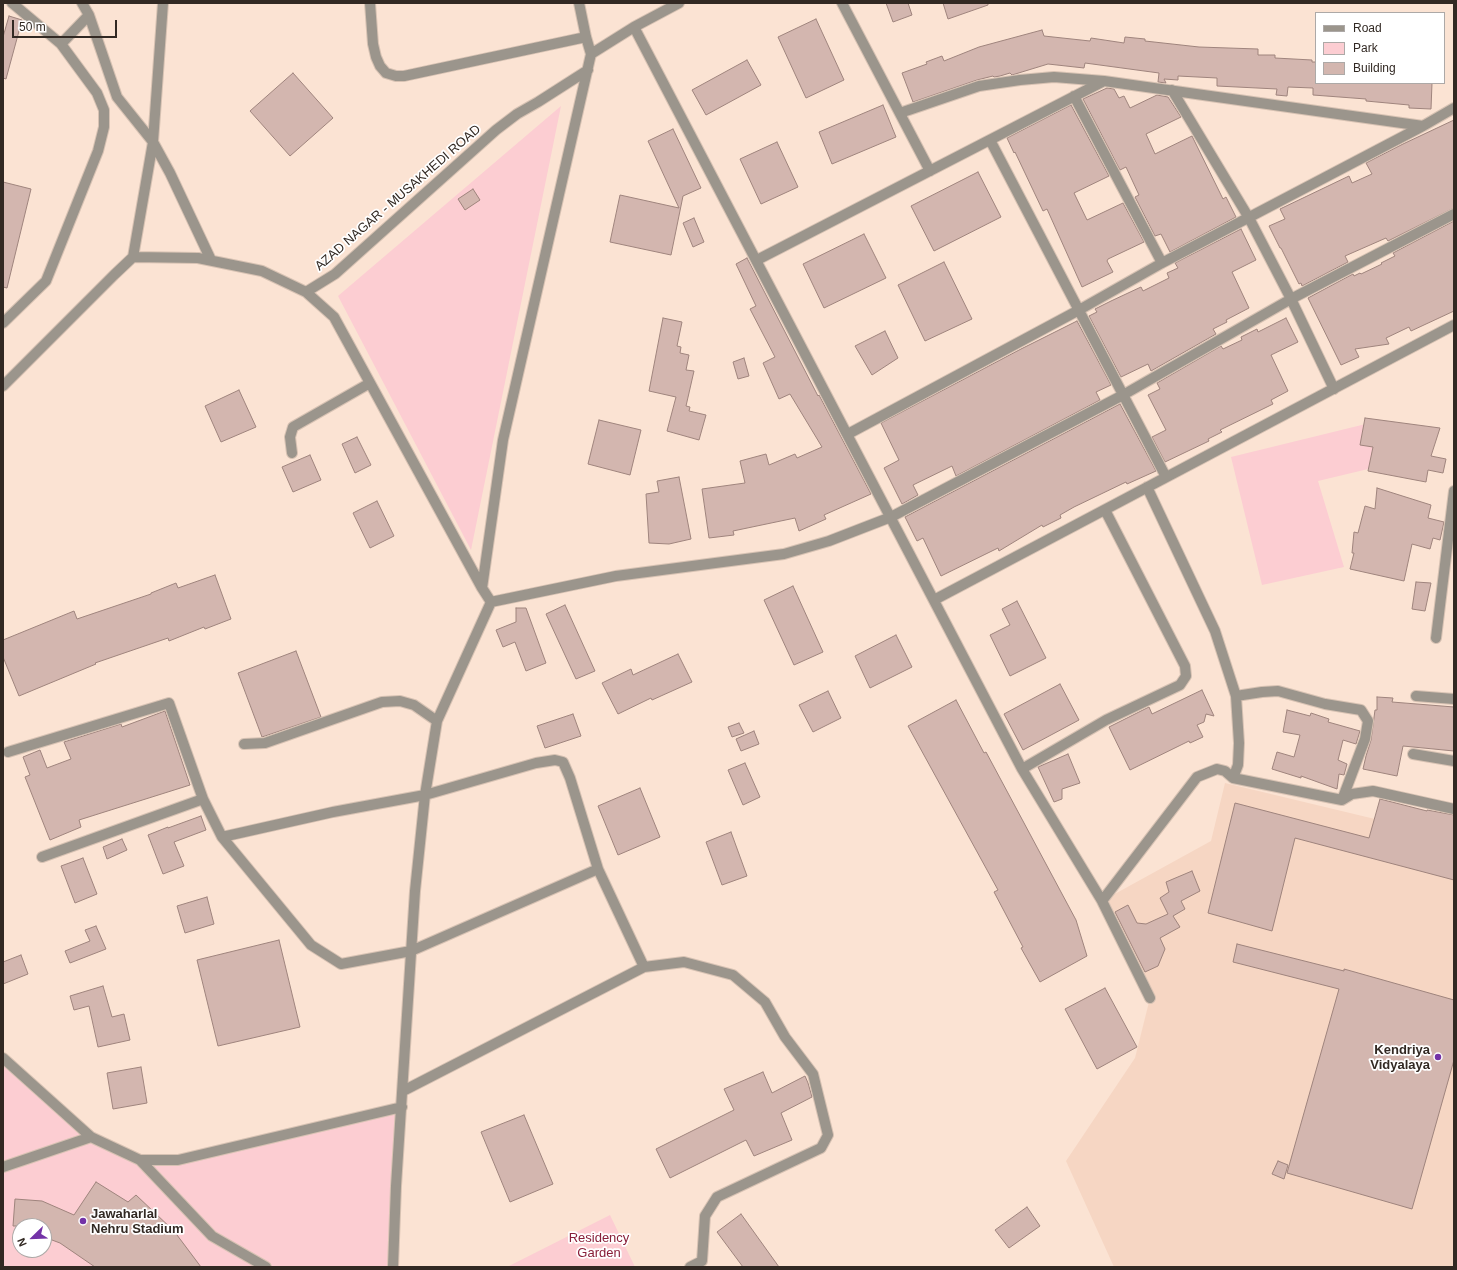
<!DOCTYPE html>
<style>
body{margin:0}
#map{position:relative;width:1457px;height:1270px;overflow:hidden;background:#fbe3d3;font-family:Arial,sans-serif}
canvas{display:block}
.frame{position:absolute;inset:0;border:4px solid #322923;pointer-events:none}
.legend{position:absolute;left:1315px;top:12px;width:130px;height:72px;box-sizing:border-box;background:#fff;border:1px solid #ada9a7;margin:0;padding:5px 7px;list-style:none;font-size:12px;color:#322923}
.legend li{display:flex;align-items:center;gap:8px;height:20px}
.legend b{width:20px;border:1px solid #ada9a7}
.north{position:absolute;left:12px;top:1218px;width:40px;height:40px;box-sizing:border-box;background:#fff;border:1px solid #ada9a7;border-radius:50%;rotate:247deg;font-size:11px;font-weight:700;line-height:16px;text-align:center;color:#322923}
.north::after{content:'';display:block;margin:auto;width:14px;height:18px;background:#7332a7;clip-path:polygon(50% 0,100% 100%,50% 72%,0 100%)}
.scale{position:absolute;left:12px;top:20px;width:105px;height:18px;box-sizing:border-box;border:2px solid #322923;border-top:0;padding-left:5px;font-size:12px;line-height:14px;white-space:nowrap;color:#322923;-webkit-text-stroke:3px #fff;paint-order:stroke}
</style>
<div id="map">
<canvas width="1457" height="1270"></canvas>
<div class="frame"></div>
<ul class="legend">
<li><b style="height:5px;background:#9b958c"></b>Road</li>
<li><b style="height:11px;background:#fccdd2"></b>Park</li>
<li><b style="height:11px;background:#d3b6af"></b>Building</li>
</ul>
<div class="north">N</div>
<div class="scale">50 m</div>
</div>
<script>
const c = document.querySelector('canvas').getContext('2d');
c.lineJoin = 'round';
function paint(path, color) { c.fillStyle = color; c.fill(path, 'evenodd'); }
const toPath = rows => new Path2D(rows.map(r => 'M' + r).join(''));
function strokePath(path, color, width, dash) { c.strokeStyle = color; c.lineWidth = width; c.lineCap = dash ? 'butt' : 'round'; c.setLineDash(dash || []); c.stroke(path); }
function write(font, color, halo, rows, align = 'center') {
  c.font = font + ' Arial,sans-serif'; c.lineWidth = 3.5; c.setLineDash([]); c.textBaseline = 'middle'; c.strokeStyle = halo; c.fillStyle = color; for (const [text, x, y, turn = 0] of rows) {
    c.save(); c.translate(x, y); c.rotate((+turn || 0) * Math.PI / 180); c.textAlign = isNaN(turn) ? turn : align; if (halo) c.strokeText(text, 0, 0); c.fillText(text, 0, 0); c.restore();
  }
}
const built = toPath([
 [1225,783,1454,838,1454,1267,1114,1267,1066,1161,1135,1058,1150,998,1102,901,1211,841]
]);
const green = toPath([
 [561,106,471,550,338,296],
 [1378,421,1389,464,1318,481,1344,567,1262,585,1231,457],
 [3,1058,91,1137,140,1160,178,1160,402,1107,392,1267,3,1267],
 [20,1226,44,1226,44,1250,20,1250],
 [610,1215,635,1267,507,1267]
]);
const building = toPath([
 [886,3,908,3,912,15,893,22,886,3],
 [943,3,988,3,988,5,948,19,943,3],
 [9,16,22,20,6,79,3,78,3,37,9,16],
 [816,19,844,80,806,98,778,37,816,19],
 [1042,30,1044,36,1090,41,1091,38,1124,43,1125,37,1145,39,1145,41,1199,47,1258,49,1258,55,1275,55,1275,58,1312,60,1312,62,1316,62,1316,83,1432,83,1431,109,1409,108,1409,105,1366,101,1366,99,1313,95,1313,88,1288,87,1287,96,1276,95,1277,89,1217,86,1217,78,1178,76,1178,80,1164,79,1166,83,1158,82,1159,73,1085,63,1084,68,1048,64,1012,75,1010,73,1000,76,994,77,993,76,977,80,913,102,902,73,927,64,926,62,942,56,944,61,979,47,1042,30],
 [747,60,761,85,706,115,692,90,747,60],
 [293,73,333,118,290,156,250,111,293,73],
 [1107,88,1114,89,1119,98,1124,96,1130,108,1157,95,1168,97,1181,117,1146,134,1155,154,1192,136,1223,199,1226,197,1236,217,1170,252,1161,234,1155,236,1135,197,1139,195,1126,167,1120,170,1083,99,1107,88],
 [883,105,896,137,832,164,819,132,883,105],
 [1071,105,1109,176,1074,193,1087,220,1123,203,1144,242,1108,259,1107,261,1113,272,1082,287,1047,209,1043,211,1015,152,1014,153,1007,138,1071,105],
 [1454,120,1454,208,1388,241,1386,238,1345,256,1348,262,1302,286,1301,283,1299,284,1281,248,1280,248,1269,226,1285,219,1280,209,1349,176,1352,183,1372,174,1366,163,1403,144,1454,120],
 [673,129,701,188,683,196,671,255,610,242,620,195,679,208,648,141,673,129],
 [777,142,798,187,761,204,740,159,777,142],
 [978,172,1001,217,934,251,911,206,978,172],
 [3,182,31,189,7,288,3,287,3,182],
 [473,189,480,200,465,210,458,199,473,189],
 [694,218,704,242,693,247,683,223,694,218],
 [1454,221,1454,311,1411,331,1409,327,1386,338,1389,344,1355,349,1359,357,1341,365,1308,298,1353,274,1354,276,1360,273,1361,274,1382,264,1381,263,1395,256,1393,253,1454,221],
 [1241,229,1256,260,1232,272,1249,308,1226,320,1227,322,1213,329,1216,334,1151,371,1148,364,1121,377,1089,316,1097,312,1095,309,1111,301,1141,287,1143,291,1169,278,1167,273,1178,268,1175,263,1241,229],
 [864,234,886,278,824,308,803,264,864,234],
 [747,258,818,396,819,395,871,494,824,515,826,519,799,531,795,518,733,531,734,535,709,538,702,489,745,483,740,461,766,454,769,465,795,454,797,458,822,447,790,394,779,399,763,363,775,357,750,309,756,306,736,264,747,258],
 [944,262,972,319,925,341,898,285,944,262],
 [663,318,682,322,677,346,681,347,680,353,689,355,686,370,694,371,686,406,690,407,689,411,706,415,699,440,667,431,676,397,649,391,663,318],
 [1286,318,1298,342,1271,355,1288,391,1271,400,1273,404,1220,430,1222,432,1208,439,1209,441,1165,462,1152,437,1166,430,1148,395,1160,389,1157,383,1221,346,1223,349,1242,340,1241,337,1257,329,1258,332,1286,318],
 [1077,321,1111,385,1096,392,1100,400,956,476,952,466,913,485,918,495,902,504,884,468,899,460,881,423,1021,349,1077,321],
 [885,331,898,358,872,375,855,346,885,331],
 [744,358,749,376,738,379,733,362,744,358],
 [239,390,256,427,221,442,205,406,239,390],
 [1120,404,1156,471,1127,484,1126,482,1074,507,1060,515,1061,518,1043,527,1042,525,999,551,998,548,941,576,923,538,917,541,905,517,1120,404],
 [1365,418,1440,428,1431,456,1446,459,1443,473,1428,470,1426,482,1368,471,1373,447,1360,445,1365,418],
 [599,420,641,430,630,475,588,464,599,420],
 [357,437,371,465,355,473,342,444,357,437],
 [310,455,321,480,293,492,282,467,310,455],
 [679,477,691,539,669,544,649,543,646,494,659,492,657,481,679,477],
 [1377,488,1431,505,1428,518,1444,522,1440,540,1433,538,1430,549,1412,544,1404,581,1350,569,1354,553,1352,553,1354,532,1358,533,1365,506,1375,509,1377,488],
 [377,501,394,536,370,548,353,513,377,501],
 [215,575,231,619,205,629,204,627,169,641,168,638,95,663,96,664,19,696,3,657,3,640,74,611,77,619,151,594,151,593,176,583,178,588,215,575],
 [1416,582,1431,583,1425,611,1412,609,1416,582],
 [793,586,823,652,794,665,764,600,793,586],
 [1017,601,1046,658,1010,676,990,635,1010,625,1002,609,1017,601],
 [565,605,595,671,576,679,546,614,565,605],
 [516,608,526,608,546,663,526,671,515,642,503,647,496,630,516,622,516,608],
 [896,635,912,667,870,688,855,656,896,635],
 [296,651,321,717,262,737,238,673,296,651],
 [678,654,692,682,652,700,651,698,618,714,602,683,631,669,633,675,678,654],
 [1060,684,1079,720,1023,750,1004,714,1060,684],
 [1202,690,1214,716,1206,714,1204,722,1197,725,1203,737,1190,743,1189,741,1130,770,1109,727,1149,707,1152,714,1202,690],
 [828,691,841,718,813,732,799,705,828,691],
 [1377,697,1393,698,1392,702,1454,707,1454,751,1403,746,1397,776,1363,769,1366,756,1371,740,1375,710,1377,710,1377,697],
 [956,700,984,753,986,752,1076,920,1087,956,1040,982,1021,948,1023,947,994,892,998,890,908,726,956,700],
 [1287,710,1310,716,1311,713,1329,719,1328,722,1360,731,1356,744,1343,740,1338,760,1347,764,1344,775,1339,774,1337,789,1301,776,1301,778,1272,769,1277,752,1294,757,1300,735,1283,732,1287,710],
 [165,711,190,785,79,820,81,827,50,840,25,777,30,775,23,757,40,750,47,768,71,759,64,742,121,724,122,727,165,711],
 [573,714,581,736,545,748,537,726,573,714],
 [739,723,744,733,732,737,728,727,739,723],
 [754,731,759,744,741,751,736,739,754,731],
 [1068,754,1080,783,1062,789,1062,799,1054,802,1038,767,1068,754],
 [745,763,760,797,743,805,728,770,745,763],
 [640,788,660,837,618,855,598,806,640,788],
 [1380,799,1427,811,1427,810,1454,815,1454,880,1295,838,1272,931,1208,913,1235,803,1369,838,1380,799],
 [201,816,206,830,174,842,184,866,163,874,148,835,168,827,168,828,201,816],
 [731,832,747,876,722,885,706,842,731,832],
 [122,839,127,850,107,859,103,847,122,839],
 [83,858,97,894,75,903,61,866,83,858],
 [1192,871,1200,891,1181,901,1185,909,1173,916,1180,927,1160,938,1165,949,1158,966,1145,972,1115,912,1128,905,1137,923,1146,924,1168,914,1160,898,1169,892,1166,882,1192,871],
 [207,897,214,924,185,933,177,906,207,897],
 [96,926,106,949,70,963,65,951,90,941,85,930,96,926],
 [279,940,300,1027,218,1046,197,960,279,940],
 [1237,944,1344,971,1344,969,1454,1000,1454,1060,1412,1209,1287,1173,1339,989,1233,962,1237,944],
 [21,955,28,974,3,984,3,962,21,955],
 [103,986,112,1017,124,1014,130,1040,98,1047,89,1006,74,1010,70,996,103,986],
 [1105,988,1137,1047,1097,1069,1065,1009,1105,988],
 [141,1067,147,1103,113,1109,107,1073,141,1067],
 [763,1072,772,1093,805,1076,808,1083,812,1097,781,1113,792,1140,754,1156,746,1140,670,1178,656,1149,734,1110,724,1089,763,1072],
 [524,1115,553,1184,510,1202,481,1132,524,1115],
 [1278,1161,1288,1165,1284,1179,1272,1174,1278,1161],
 [96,1182,128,1202,136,1195,174,1231,201,1267,95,1267,60,1243,44,1237,44,1226,13,1226,15,1199,42,1201,74,1215,96,1182],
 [1027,1207,1040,1226,1009,1248,995,1230,1027,1207],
 [741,1214,779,1267,743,1267,717,1232,741,1214]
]);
const minor = toPath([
 [82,3,89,15,117,97,153,142,170,173,211,260],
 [370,3,373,44,376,57,380,66,386,73,396,76,404,76,586,37],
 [842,3,930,171],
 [634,27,1022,769,1102,901,1150,998],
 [61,44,89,15],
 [591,54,634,27,679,3],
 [1172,90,1249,218,1291,299,1334,389],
 [1074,96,1162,263],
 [900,113,979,86,1020,80,1054,77,1104,81],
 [990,140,1166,477],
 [133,257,153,142,163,3],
 [757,260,1104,81,1423,126],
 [306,292,335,274,496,130,517,114,538,102,588,70],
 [3,323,46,281,98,151,104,127,104,110,97,93,61,44,12,3],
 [3,386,114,275,133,257,198,258,262,271,306,292,334,317,482,588],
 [848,434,1079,310,1162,263,1423,126,1454,108],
 [292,453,290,437,293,427,370,383],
 [1147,487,1215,631,1236,696,1262,692,1278,691,1325,704,1361,710,1368,721,1365,739,1342,800],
 [934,600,1454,325],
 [491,602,616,576,784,554,829,541,891,517,1123,395,1291,299,1454,214],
 [1436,638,1454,491],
 [1416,696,1454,699],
 [244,744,265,743,382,702,400,701,414,705,437,721],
 [8,752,169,703,203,799,222,837,311,945,341,964,411,951,598,869,644,967],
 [1413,754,1454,761],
 [1022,769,1106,720,1180,685,1186,676,1185,666,1105,510],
 [1233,778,1238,765,1239,743,1236,696],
 [222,837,333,812,425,795,536,763,555,760,563,762,570,778,598,869],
 [42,857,203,799],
 [1102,901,1197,777,1217,769,1225,771,1233,778,1342,800,1352,794,1373,791,1454,809],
 [3,1058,91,1137,140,1160,178,1160,402,1107],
 [403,1091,644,967,684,962,733,975,765,1002,785,1037,813,1074,828,1135,821,1148,717,1197,705,1216,702,1261,690,1267],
 [140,1160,212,1236,266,1267],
 [3,1167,91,1137],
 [393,1267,396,1186,415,891,425,795,437,721,491,602,482,588,503,440,591,54,586,37,579,3]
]);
const markers = [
 [1438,1057,4,"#7332a7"],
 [83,1221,4,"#7332a7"]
];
const streetNames = [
 ["AZAD NAGAR - MUSAKHEDI ROAD",398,198,-41]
];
const poiNames = [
 ["Kendriya",1430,1050],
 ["Vidyalaya",1430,1065],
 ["Jawaharlal",91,1214,"left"],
 ["Nehru Stadium",91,1229,"left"]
];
const parkNames = [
 ["Residency",599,1238],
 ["Garden",599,1253]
];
paint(built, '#f6d6c3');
paint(green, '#fccdd2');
paint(building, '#d3b6af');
strokePath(building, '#9f847d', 1);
strokePath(minor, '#d7c2b3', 12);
strokePath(minor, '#9b958c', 10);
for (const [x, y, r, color] of markers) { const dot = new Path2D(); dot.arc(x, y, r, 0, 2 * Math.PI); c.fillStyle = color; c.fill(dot); strokePath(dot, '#fff', 1.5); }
write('13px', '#322923', '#fff', streetNames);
write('bold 13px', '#322923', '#fff', poiNames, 'right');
write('13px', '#881f39', '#fff', parkNames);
</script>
